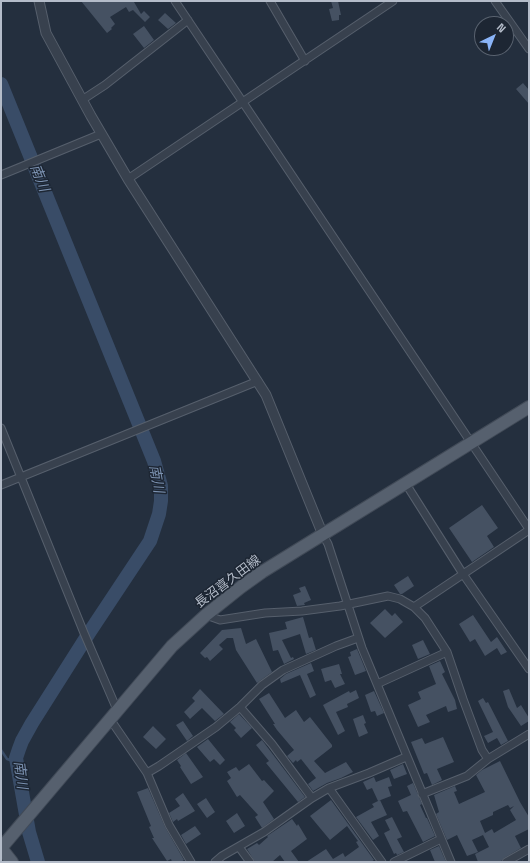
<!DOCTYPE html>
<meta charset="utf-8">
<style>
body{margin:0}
#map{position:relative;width:530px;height:863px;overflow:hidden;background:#242f3e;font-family:"Space Grotesk",sans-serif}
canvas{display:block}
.frame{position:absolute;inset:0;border:2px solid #b4bcc9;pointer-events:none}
.north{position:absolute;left:474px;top:16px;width:40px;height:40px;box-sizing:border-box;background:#1d2633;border:1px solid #59626f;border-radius:50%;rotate:43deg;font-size:11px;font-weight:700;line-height:16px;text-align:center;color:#b4bcc9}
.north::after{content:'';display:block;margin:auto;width:14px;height:18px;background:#8ab4f8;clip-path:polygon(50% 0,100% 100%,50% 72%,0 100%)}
</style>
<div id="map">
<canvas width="530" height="863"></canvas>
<div class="frame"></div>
<div class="north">N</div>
</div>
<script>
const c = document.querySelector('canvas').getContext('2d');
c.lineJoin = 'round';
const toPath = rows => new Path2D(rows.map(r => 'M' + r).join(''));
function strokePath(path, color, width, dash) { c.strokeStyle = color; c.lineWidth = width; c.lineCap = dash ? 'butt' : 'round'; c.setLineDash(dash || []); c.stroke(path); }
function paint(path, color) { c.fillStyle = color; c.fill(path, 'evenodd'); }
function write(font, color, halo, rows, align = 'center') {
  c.font = font + ' "Space Grotesk","Noto Sans JP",sans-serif'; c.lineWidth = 3; c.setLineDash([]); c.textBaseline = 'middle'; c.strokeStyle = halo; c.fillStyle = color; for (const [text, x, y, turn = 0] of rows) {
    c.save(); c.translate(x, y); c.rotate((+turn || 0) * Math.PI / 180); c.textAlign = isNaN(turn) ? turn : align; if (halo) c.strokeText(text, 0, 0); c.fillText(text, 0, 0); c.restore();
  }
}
const stream = toPath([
 [1,750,7,759,10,760,16,758]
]);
const river = toPath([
 [1,84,154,461,161,486,161,501,159,514,150,541,89,633,32,723,22,741,19,749,16,758,29,832,38,862]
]);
const building = toPath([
 [81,1,136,1,134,2,141,14,144,11,150,17,145,22,133,10,129,12,126,7,110,17,115,24,111,28,112,29,107,33],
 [331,1,338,1,341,15,339,15,339,20,332,21,329,9,333,8],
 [165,13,176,23,168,29,158,20],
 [144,26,154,40,144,48,133,34],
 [523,83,529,90,529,104,516,89],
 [482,505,498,528,487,536,494,547,472,562,449,528],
 [408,576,414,586,402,594,400,594,394,585],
 [305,586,311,600,304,603,305,605,297,606,293,595,301,592,299,588],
 [385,609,392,616,395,613,403,622,385,638,370,623],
 [473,615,491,642,497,637,507,652,501,655,497,648,485,656,475,639,470,642,459,624],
 [303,617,309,638,312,637,316,650,306,654,300,634,282,640,291,658,293,657,294,659,284,664,278,650,273,651,269,633,287,629,285,622],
 [241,628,246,644,256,639,272,672,257,683,236,650,233,638,227,638,219,645,223,649,210,661,207,657,205,658,200,653,222,630],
 [423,640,430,654,418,659,412,645],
 [357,649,366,671,355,675,348,657,351,656,350,652],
 [440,661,445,672,442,674,455,700,457,709,448,712,446,706,426,715,430,722,418,727,408,705,421,699,418,692,436,684,429,666],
 [311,663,314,671,307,674,316,695,310,698,300,675,281,683,280,679,286,674],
 [339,664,342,674,340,674,345,684,335,688,331,680,325,682,321,669],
 [200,689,224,714,215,721,202,708,190,719,184,712,195,701,192,698],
 [509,689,517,708,521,705,529,718,529,721,521,726,508,707,503,691],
 [356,690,359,698,347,704,348,707,336,712,345,731,338,735,323,705,349,691,350,693],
 [374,691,384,713,377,716,375,711,371,712,365,695],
 [269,693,285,718,296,710,304,722,310,717,332,745,332,747,314,761,325,773,346,762,353,772,341,778,327,783,313,791,308,784,316,778,301,759,297,762,296,760,293,763,287,756,294,750,277,730,273,724,275,724,259,699],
 [483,698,486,703,488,702,508,741,501,745,497,738,488,743,484,736,493,732,478,701],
 [239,714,252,728,241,738,234,730,236,728,230,722],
 [363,715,366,723,364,724,368,733,359,737,353,719],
 [183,721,193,736,187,741,176,725],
 [153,726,166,739,156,749,143,737],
 [443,737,454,762,437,769,442,780,432,785,427,773,424,774,411,742,422,738,425,744],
 [208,739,225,760,220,765,214,759,210,762,197,747],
 [262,740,305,797,298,802,266,763,269,761,256,745],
 [186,753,203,777,191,784,180,767,181,766,177,760],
 [500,761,520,802,529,817,529,829,515,836,521,848,504,858,501,861,478,862,475,854,489,847,483,835,472,840,478,852,467,856,457,835,447,840,436,814,439,812,434,795,455,786,457,791,454,792,459,804,485,792,476,775,482,770],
 [508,805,510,808,514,806,510,810,516,820,494,833,492,829,485,833,480,821,493,815,493,812],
 [249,764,262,781,264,780,274,791,263,802,274,819,262,828,255,817,258,815,240,795,237,797,227,781,231,778,227,772,236,767,239,771],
 [403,764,407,774,394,779,390,770],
 [374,777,376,782,389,777,392,786,388,787,391,796,378,801,372,788,367,790,363,782],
 [413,783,422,804,420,805,426,818,427,818,435,836,423,842,407,811,403,812,398,801,411,795,407,786],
 [148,788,165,827,184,860,181,862,172,862,171,859,167,861,152,838,154,838,149,827,151,826,137,792],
 [183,793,195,811,178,821,177,819,173,822,169,813,180,806,175,799],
 [206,798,215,812,207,818,197,804],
 [331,800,374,860,371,862,306,862,326,849,333,859,343,853,345,857,359,847,356,842,358,841,347,826,330,840,310,816],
 [380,800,387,815,371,822,379,836,373,840,356,817,374,807,372,804],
 [237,813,245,826,234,833,226,821],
 [392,817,402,837,397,839,404,852,397,855,396,853,394,854,384,833,390,830,385,820],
 [292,819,297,826,298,824,307,839,291,851,299,862,285,862,280,855,272,862,255,862,247,849,257,843,259,845,268,837,267,836],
 [195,826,201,834,186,844,181,835],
 [439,846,446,862,435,862,430,850]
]);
const minor = toPath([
 [175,1,529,529],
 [270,1,305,61],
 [495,1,529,49],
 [82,100,105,85,188,20],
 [1,175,101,134],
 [128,179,393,1],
 [1,428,84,633,115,705,118,710],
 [406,484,463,574,529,669],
 [1,485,258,381],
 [323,535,328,544,362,648,451,862],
 [414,607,529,530],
 [206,615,220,620,265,613,302,611,340,606,388,596,400,599,414,607,425,618,447,652,463,699,482,750,488,759],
 [377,684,447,652],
 [240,707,272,744,312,798],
 [110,719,147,773,169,825,191,862],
 [147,773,159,766,216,727,240,707,262,685,283,670,336,646,358,638],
 [329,788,382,862],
 [422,794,467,776,488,759,529,734],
 [239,847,250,862],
 [215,862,222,856,264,832,312,798,329,788,369,773,406,757],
 [394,862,441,839],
 [506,862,529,849]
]);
const tertiary = toPath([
 [39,1,46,33,91,116,128,179,266,395,323,535]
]);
const primary = toPath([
 [12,862,1,848,172,646,206,615,241,587,262,572,529,407]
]);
const streetNames = [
 ["長沼喜久田線",228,582,-37]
];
const waterNames = [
 ["南川",39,178,68],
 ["南川",156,479,80],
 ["南川",20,775,83]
];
strokePath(stream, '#394c67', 2.5);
strokePath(river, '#394c67', 14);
paint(building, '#455162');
strokePath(minor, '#565f6c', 9);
strokePath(tertiary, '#565f6c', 11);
strokePath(primary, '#414a57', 14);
strokePath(minor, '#38414e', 7);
strokePath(tertiary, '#38414e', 9);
strokePath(primary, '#56606e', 12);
write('13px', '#b4bcc9', '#1d2633', streetNames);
write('italic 14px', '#7c92b1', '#1d2633', waterNames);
</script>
